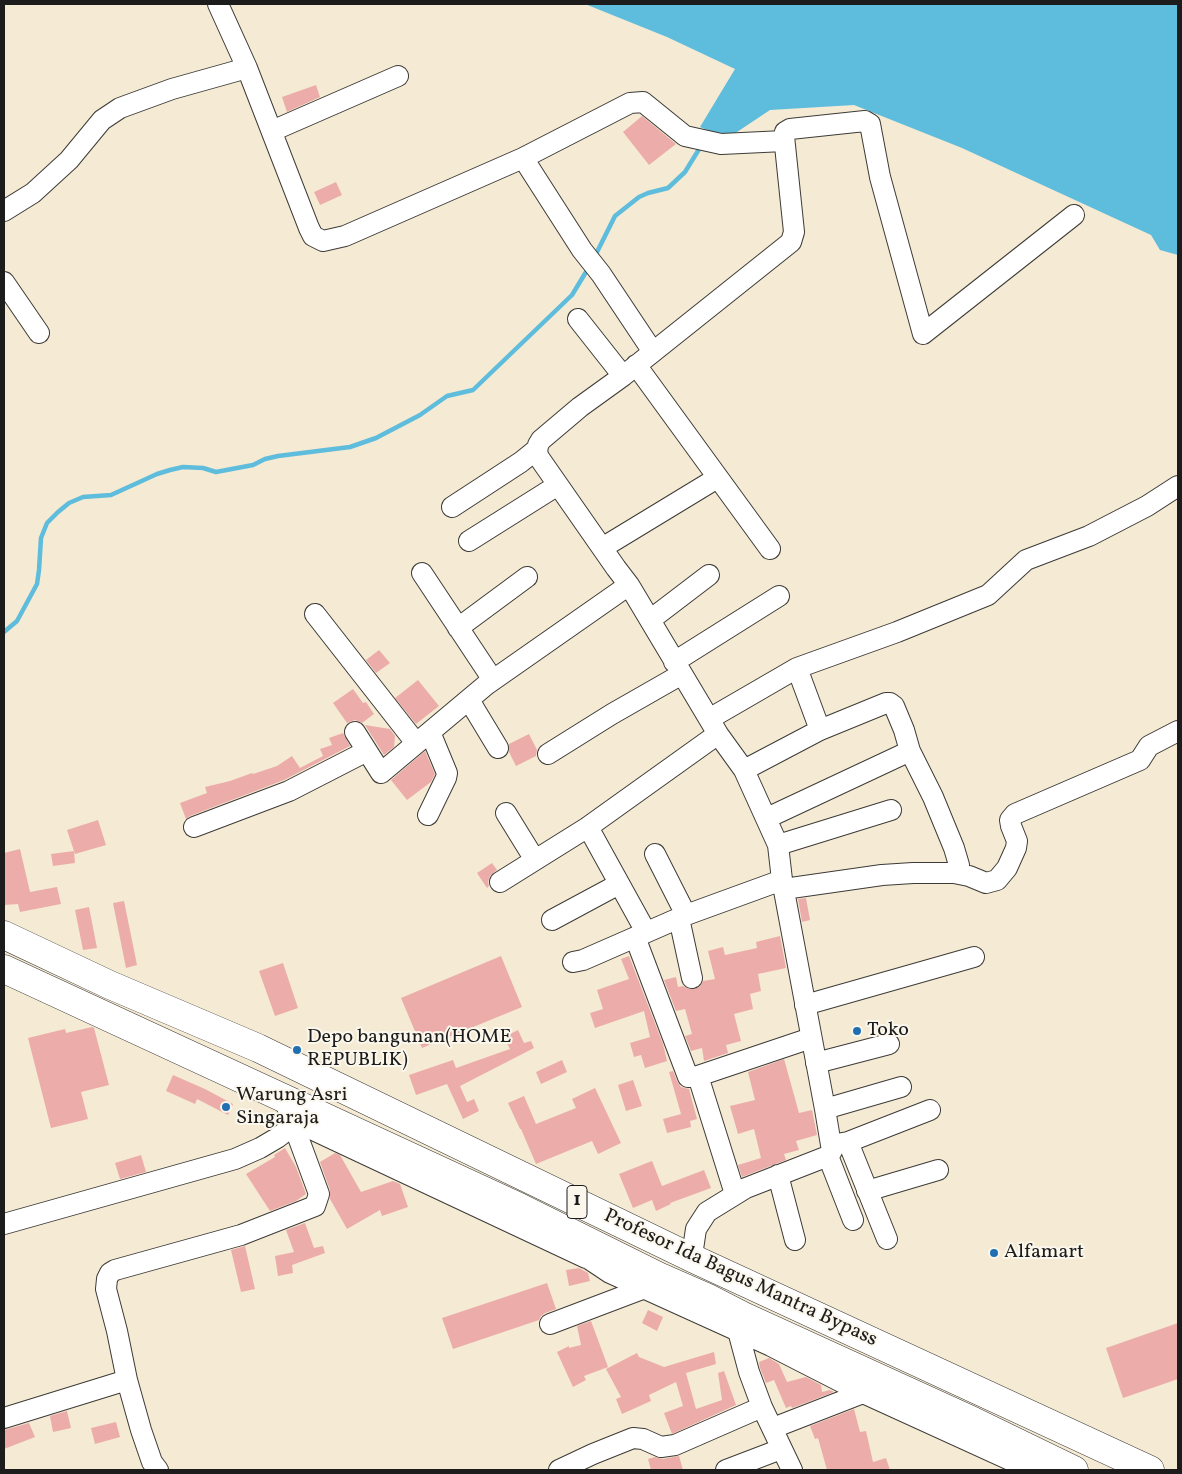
<!DOCTYPE html>
<style>
body{margin:0}
#map{position:relative;width:1182px;height:1474px;overflow:hidden;background:#f5ead3;font-family:Vollkorn,serif}
canvas{display:block}
.frame{position:absolute;inset:0;border:5px solid #1c1c1c;pointer-events:none}
</style>
<div id="map">
<canvas width="1182" height="1474"></canvas>
<div class="frame"></div>
</div>
<script>
const c = document.querySelector('canvas').getContext('2d');
c.lineJoin = 'round';
function paint(path, color) { c.fillStyle = color; c.fill(path, 'evenodd'); }
const toPath = rows => new Path2D(rows.map(r => 'M' + r).join(''));
function strokePath(path, color, width, dash) { c.strokeStyle = color; c.lineWidth = width; c.lineCap = dash ? 'butt' : 'round'; c.setLineDash(dash || []); c.stroke(path); }
function write(font, color, halo, rows, align = 'center') {
  c.font = font + ' Vollkorn,serif'; c.lineWidth = 4; c.setLineDash([]); c.textBaseline = 'middle'; c.strokeStyle = halo; c.fillStyle = color; for (const [text, x, y, turn = 0] of rows) {
    c.save(); c.translate(x, y); c.rotate((+turn || 0) * Math.PI / 180); c.textAlign = isNaN(turn) ? turn : align; if (halo) c.strokeText(text, 0, 0); c.fillText(text, 0, 0); c.restore();
  }
}
const water = toPath([
 [585,4,1178,4,1178,255,1160,250,1151,235,962,148,854,105,770,110,734,134,712,132,700,127,735,69,667,37]
]);
const stream = toPath([
 [595,256,615,216,639,197,648,193,668,188,685,172,701,146],
 [4,632,17,621,37,584,39,570,41,538,47,523,58,512,69,503,83,497,111,495,157,474,170,470,183,467,203,468,216,472,253,465,265,459,278,456,350,447,376,438,420,415,447,396,473,390,572,295,589,267]
]);
const building = toPath([
 [316,85,320,97,287,112,282,97],
 [642,116,676,144,649,165,623,132],
 [336,182,342,195,320,205,314,192],
 [379,650,390,663,376,673,366,660],
 [418,680,439,706,416,724,395,698],
 [353,689,363,703,366,702,374,714,362,723,355,720,347,723,333,703],
 [365,725,390,729,395,736,394,747,384,755],
 [343,733,350,746,284,780,190,816,186,819,180,803,207,793,205,787,230,781,252,773,253,774,277,766,292,756,300,768,323,756,320,749,332,745,329,738],
 [529,734,537,750,536,756,516,766,509,752,509,744],
 [425,751,435,774,431,782,407,800,391,780],
 [98,820,106,845,75,854,67,830],
 [20,849,30,892,57,887,61,904,20,912,18,904,4,905,4,853],
 [74,851,75,863,53,866,51,854],
 [492,863,497,870,490,876,488,882,489,886,487,888,477,873],
 [806,898,810,920,802,922,798,899],
 [124,901,137,965,126,968,113,903],
 [89,907,97,948,83,950,75,910],
 [780,936,786,968,758,974,761,991,750,994,753,1009,734,1014,741,1041,726,1045,728,1053,704,1061,702,1048,691,1051,685,1036,692,1034,685,1009,676,1011,664,980,676,977,678,987,683,986,689,989,695,989,700,986,703,981,715,979,708,951,723,947,725,955,757,948,756,942],
 [501,956,522,1007,422,1048,401,998],
 [629,956,663,1044,667,1061,645,1068,641,1055,634,1057,630,1043,650,1037,644,1011,595,1028,590,1013,603,1009,597,990,629,979,621,959],
 [283,963,298,1008,275,1016,259,971],
 [92,1027,94,1028,109,1085,81,1092,88,1119,51,1128,28,1038,65,1029,66,1033],
 [518,1030,524,1043,531,1041,534,1048,460,1086,467,1102,474,1099,479,1111,463,1119,447,1084,416,1095,409,1075,453,1060,456,1068,510,1049,504,1037],
 [784,1059,799,1113,812,1110,817,1135,796,1141,799,1150,784,1154,786,1160,742,1177,738,1165,761,1158,754,1129,738,1134,730,1106,755,1100,748,1072],
 [562,1060,567,1072,541,1084,536,1072],
 [673,1071,677,1081,681,1087,689,1089,697,1119,690,1121,691,1127,667,1133,663,1119,681,1114,669,1072],
 [173,1075,205,1089,233,1104,228,1115,197,1099,195,1104,166,1091],
 [633,1080,642,1106,626,1111,618,1085],
 [595,1088,621,1143,598,1154,592,1141,536,1164,521,1129,520,1129,508,1103,524,1096,536,1124,576,1108,572,1099],
 [285,1148,296,1167,306,1194,296,1201,270,1211,246,1174,275,1157,274,1155],
 [335,1153,340,1155,361,1192,393,1181,400,1184,408,1207,382,1216,380,1210,347,1229,330,1199,330,1190,320,1162],
 [141,1155,146,1172,120,1179,115,1163],
 [652,1161,662,1186,704,1170,711,1188,670,1203,671,1204,656,1211,652,1200,633,1208,619,1174],
 [305,1223,314,1248,323,1246,325,1253,292,1265,293,1273,278,1276,275,1256,294,1252,286,1230],
 [245,1246,255,1289,241,1292,231,1250],
 [579,1268,588,1273,590,1281,569,1286,566,1270],
 [547,1283,556,1309,545,1313,541,1316,539,1320,453,1349,442,1318],
 [648,1310,663,1317,657,1331,642,1323],
 [591,1321,608,1367,584,1376,586,1380,573,1387,557,1352,569,1346,569,1348,581,1345,577,1326],
 [1178,1323,1178,1379,1123,1398,1106,1348],
 [714,1352,716,1364,686,1373,696,1409,722,1400,718,1373,724,1371,736,1405,672,1434,664,1413,683,1406,676,1382,649,1395,651,1401,622,1414,616,1399,621,1397,606,1369,637,1353,639,1357,664,1367],
 [769,1358,779,1364,787,1382,806,1377,821,1385,822,1392,830,1390,834,1392,792,1408,791,1406,786,1408,774,1380,766,1383,760,1368,759,1362],
 [854,1409,860,1432,866,1431,873,1462,886,1458,890,1470,827,1470,818,1438,815,1439,810,1426],
 [67,1411,71,1428,53,1432,50,1416],
 [116,1422,120,1437,95,1444,91,1428],
 [29,1423,35,1437,4,1449,4,1430],
 [679,1456,683,1470,651,1470,648,1459,655,1457,663,1459]
]);
const minor = toPath([
 [218,4,247,68,309,228,313,236,323,241,345,236,523,158,630,103,643,102,685,136,721,144,784,141],
 [272,131,398,76],
 [523,158,582,250,601,274,653,352],
 [4,211,33,193,69,160,102,120,120,108,172,89,247,68],
 [4,282,39,333],
 [578,319,623,376],
 [636,365,770,549],
 [452,507,521,462,537,449],
 [469,541,558,485],
 [602,548,709,483,717,476],
 [422,573,493,680],
 [315,614,416,743],
 [650,620,709,575],
 [458,628,527,577],
 [674,662,779,596],
 [797,668,820,730],
 [469,700,498,748],
 [709,719,797,668,897,632,988,595,1026,560,1089,536,1147,506,1178,486],
 [355,732,381,773,486,685,629,585],
 [548,754,612,714,682,674],
 [744,770,820,730,886,703,890,703,894,706,904,730,910,751,933,797,954,848,959,865,954,873],
 [506,813,535,860],
 [428,815,446,778,447,773,430,732],
 [767,818,910,751],
 [194,827,289,791,367,751],
 [588,827,646,932],
 [778,845,891,810],
 [655,854,686,915],
 [500,882,588,827,718,734],
 [784,889,882,875,913,873,954,873,969,876,986,883,997,880,1007,868,1016,848,1017,841,1011,826,1010,820,1015,814,1140,760,1149,746,1178,731],
 [679,918,692,978],
 [552,920,619,884],
 [635,937,688,1077,698,1076,811,1038],
 [573,962,583,960,686,915,782,880],
 [805,1005,974,957],
 [816,1063,889,1044],
 [698,1076,735,1194],
 [825,1109,901,1087],
 [292,1120,586,1258],
 [848,1142,930,1110],
 [831,1145,848,1142,887,1239],
 [828,1156,853,1220],
 [778,1175,795,1240],
 [867,1191,938,1170],
 [4,1224,235,1159,260,1148,277,1138,294,1125],
 [571,1235,581,1250,589,1259,610,1273,771,1346,863,1393,1032,1470],
 [694,1259,693,1249,696,1229,707,1212,746,1188,828,1156,832,1151,825,1109,782,880,778,845,744,770,718,734,629,585,616,568,540,459,537,454,538,445,541,440,580,407,623,376,791,242,794,232,784,136,785,132,790,129,865,121,870,124,880,177,923,334,1074,215],
 [740,1323,738,1331,749,1372,762,1407,792,1470],
 [550,1324,645,1288],
 [4,1418,127,1380],
 [773,1428,863,1393],
 [158,1470,152,1462,141,1430,127,1380,117,1331,106,1289,107,1279,110,1273,115,1270,241,1235,315,1206,319,1194,284,1099],
 [559,1470,593,1454,633,1438,643,1439,661,1447,675,1445,762,1407],
 [726,1470,781,1449]
]);
const highway = toPath([
 [4,935,110,985,258,1048,694,1259,1150,1470],
 [4,969,519,1207,658,1276,706,1297,743,1316,973,1421,1074,1470]
]);
const markers = [
 [857,1031,5,"#1f6fb2"],
 [297,1050,5,"#1f6fb2"],
 [226,1107,5,"#1f6fb2"],
 [994,1253,5,"#1f6fb2"]
];
const shields = [
 [577,1202,20]
];
const shieldNames = [
 ["1",577,1202]
];
const poiNames = [
 ["Toko",867,1031],
 ["Depo bangunan(HOME",307,1038],
 ["REPUBLIK)",307,1061],
 ["Warung Asri",236,1096],
 ["Singaraja",236,1119],
 ["Alfamart",1004,1253]
];
const streetNames = [
 ["Profesor Ida Bagus Mantra Bypass",740,1279,25]
];
paint(water, '#5ebcdc');
strokePath(stream, '#5ebcdc', 4.5);
paint(building, '#ecadaa');
strokePath(minor, '#3d3b37', 22);
strokePath(highway, '#3d3b37', 29);
strokePath(minor, '#fff', 20);
strokePath(highway, '#fff', 28);
for (const [x, y, r, color] of markers) { const dot = new Path2D(); dot.arc(x, y, r, 0, 2 * Math.PI); c.fillStyle = color; c.fill(dot); strokePath(dot, '#fbf7ec', 2); }
for (const [x, y, w] of shields) { const box = new Path2D(); box.roundRect(x - w / 2, y - 16.5, w, 33, 4); c.fillStyle = '#fbf7ec'; c.fill(box); strokePath(box, '#1c1c1c', 1); }
write('bold 19px', '#1c1c1c', null, shieldNames);
write('20px', '#1c1c1c', '#fbf7ec', poiNames, 'left');
write('20px', '#1c1c1c', '#fbf7ec', streetNames);
</script>
